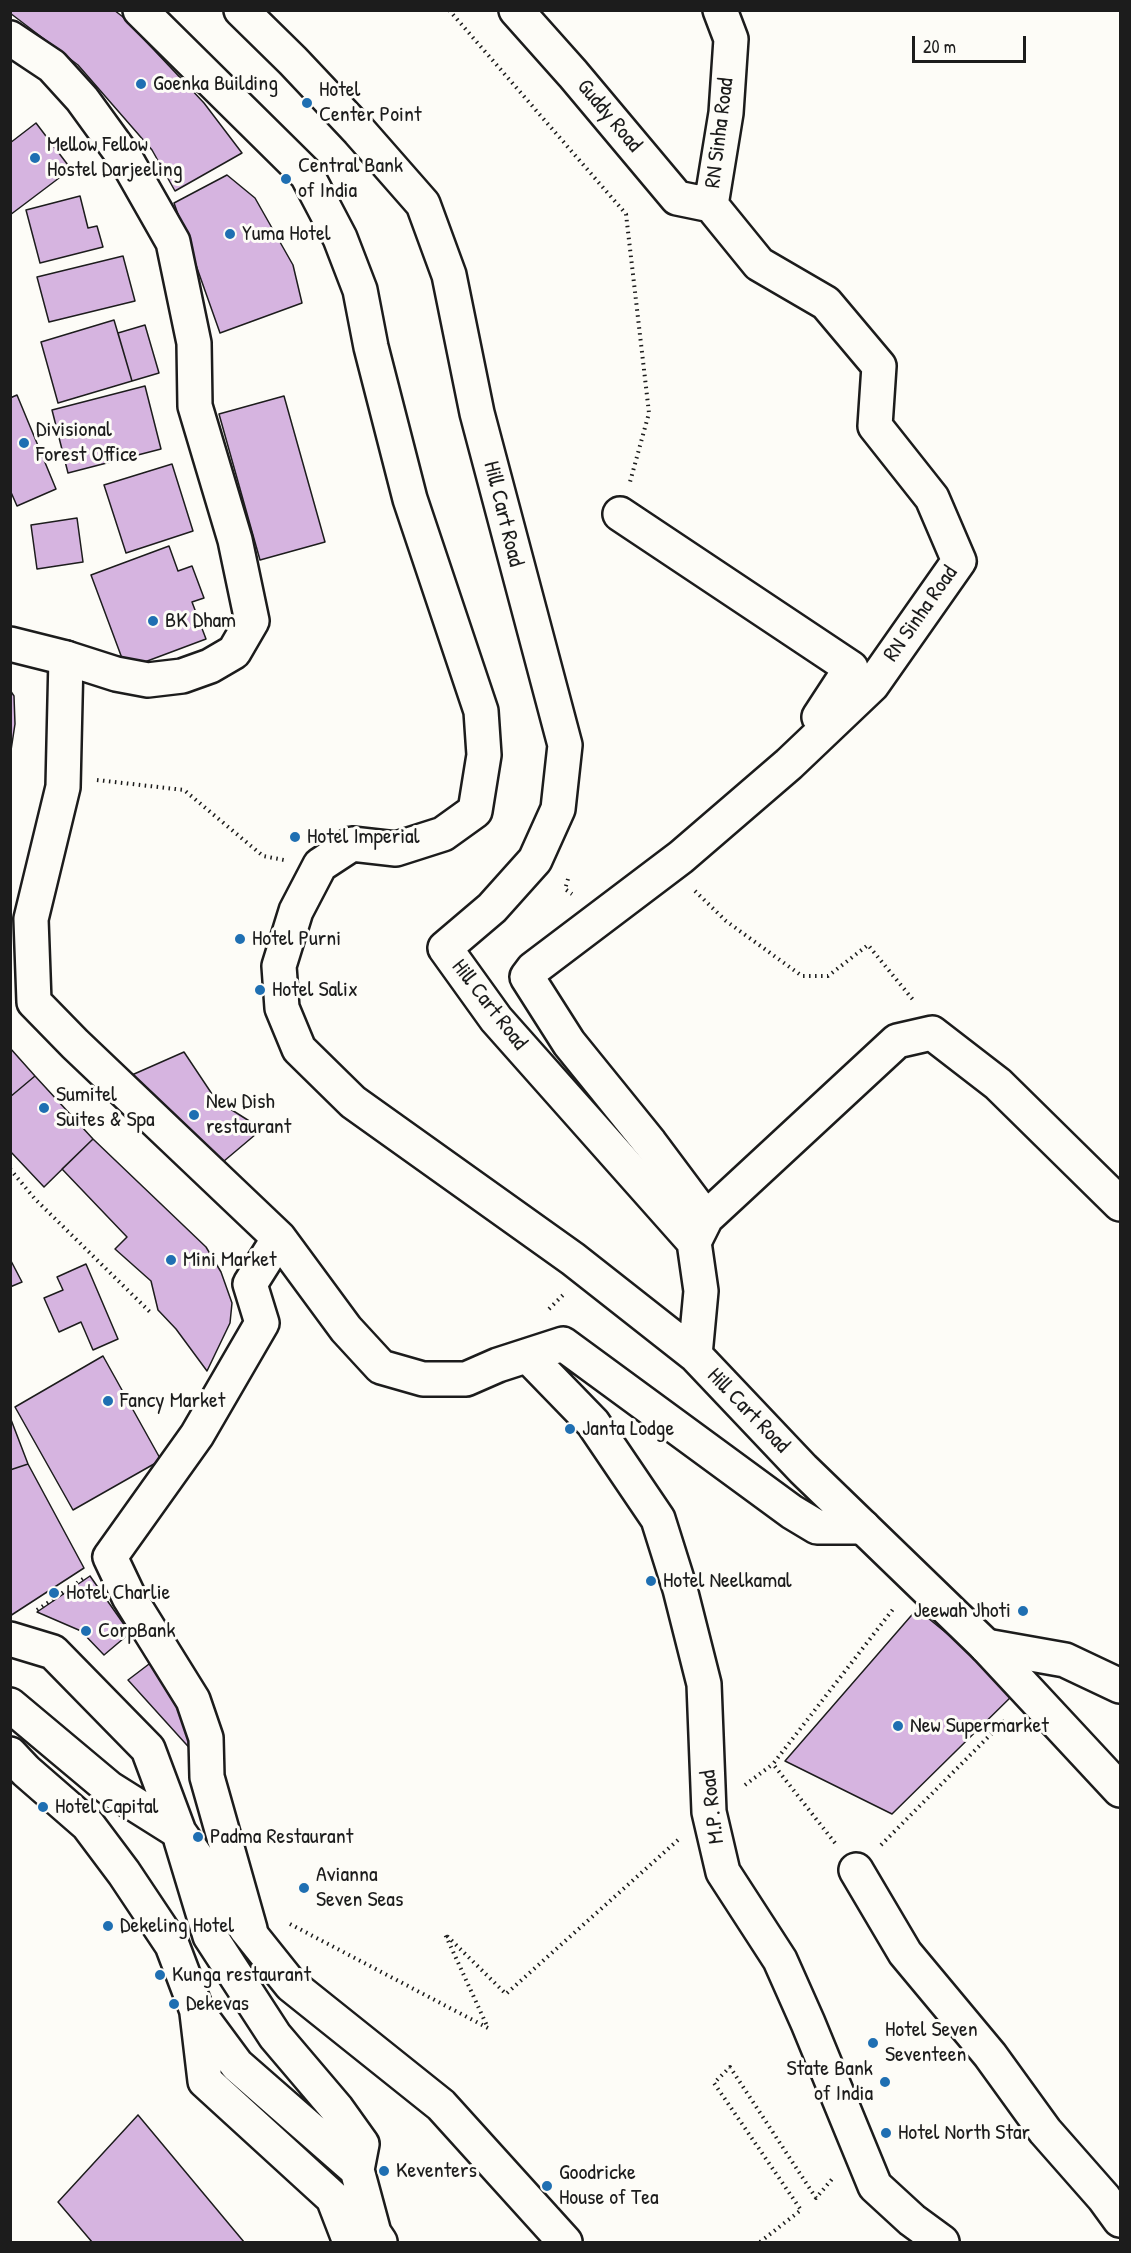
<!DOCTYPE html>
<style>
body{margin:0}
#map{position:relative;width:1131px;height:2253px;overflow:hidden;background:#fdfcf7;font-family:"Patrick Hand",sans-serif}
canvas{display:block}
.frame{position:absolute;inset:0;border:12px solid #1c1c1c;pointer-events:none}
.scale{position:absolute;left:912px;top:36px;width:114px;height:27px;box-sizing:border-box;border:3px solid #1c1c1c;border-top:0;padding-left:8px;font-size:18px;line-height:21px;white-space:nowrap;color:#1c1c1c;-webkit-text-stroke:4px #fdfcf7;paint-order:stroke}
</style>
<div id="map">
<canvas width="1131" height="2253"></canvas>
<div class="frame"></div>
<div class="scale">20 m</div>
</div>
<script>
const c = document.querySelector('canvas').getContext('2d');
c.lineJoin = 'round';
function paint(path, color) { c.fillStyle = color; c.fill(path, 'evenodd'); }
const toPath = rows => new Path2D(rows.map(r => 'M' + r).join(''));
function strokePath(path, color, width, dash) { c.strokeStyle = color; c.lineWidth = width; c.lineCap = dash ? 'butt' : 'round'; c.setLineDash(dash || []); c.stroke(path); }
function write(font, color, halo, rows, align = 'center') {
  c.font = font + ' "Patrick Hand",sans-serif'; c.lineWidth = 6; c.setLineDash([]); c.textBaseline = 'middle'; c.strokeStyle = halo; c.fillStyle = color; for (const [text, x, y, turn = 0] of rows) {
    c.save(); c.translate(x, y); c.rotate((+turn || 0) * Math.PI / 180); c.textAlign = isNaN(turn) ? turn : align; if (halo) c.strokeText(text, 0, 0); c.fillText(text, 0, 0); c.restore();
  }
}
const building = toPath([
 [10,10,114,10,123,17,204,103,242,153,175,191,152,150,78,65,10,13,10,10],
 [36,123,71,169,10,215,10,143,36,123],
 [227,175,255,198,293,265,302,303,220,333,174,203,227,175],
 [80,196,88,228,97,226,103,247,40,263,26,210,80,196],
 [123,256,135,301,49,322,37,277,123,256],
 [114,320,132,381,58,403,41,342,114,320],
 [145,325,159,373,132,381,118,333,145,325],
 [145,386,161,449,68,473,52,410,145,386],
 [17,395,56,489,17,506,10,490,10,398,17,395],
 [284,396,325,542,260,560,219,414,284,396],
 [172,464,193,531,126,553,104,485,172,464],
 [77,518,83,562,37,569,31,525,77,518],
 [169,546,178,571,192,566,204,598,192,602,206,639,126,669,91,575,169,546],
 [10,690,14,696,15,724,10,757,10,690],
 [10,1048,35,1076,10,1097,10,1048],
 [184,1052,216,1100,262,1129,211,1172,116,1082,184,1052],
 [35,1076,93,1139,44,1187,10,1151,10,1097,35,1076],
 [93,1139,206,1247,221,1272,232,1303,230,1323,207,1371,176,1329,158,1310,151,1281,115,1249,127,1237,62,1169,93,1139],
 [10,1259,22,1282,10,1287,10,1259],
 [86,1264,118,1339,93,1350,81,1322,59,1332,44,1298,63,1290,57,1277,86,1264],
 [103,1356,161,1460,73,1510,15,1407,103,1356],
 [10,1417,28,1464,10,1470,10,1417],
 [28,1464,84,1568,10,1616,10,1470,28,1464],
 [90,1576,130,1633,104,1655,81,1631,37,1612,90,1576],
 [917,1609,1017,1691,892,1814,785,1761,917,1609],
 [153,1661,206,1749,204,1764,128,1680,153,1661],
 [138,2115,244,2242,92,2242,58,2202,138,2115]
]);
const path = toPath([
 [449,10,626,214,649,413,630,482],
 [97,780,184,790,263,856,284,860],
 [568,879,565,889,572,894],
 [695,891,726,921,802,976,828,976,868,945,914,1001],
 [10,1169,35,1199,151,1313],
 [549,1309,563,1295],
 [37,1610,83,1579],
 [745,1785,773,1764],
 [835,1843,773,1764,894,1608],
 [881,1845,1005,1720],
 [290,1924,488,2028,445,1934,506,1994,679,1839],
 [760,2242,801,2210,714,2083,730,2067,816,2198,833,2178]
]);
const street = toPath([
 [516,10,573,74,677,198,711,205],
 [620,514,851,668,819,717],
 [66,658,63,787,31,919,34,1002,75,1044,279,1238,346,1329,381,1367,423,1379,466,1379,498,1365,563,1344,792,1512,817,1527,863,1527],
 [706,1218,897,1041,932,1033,998,1084,1120,1204],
 [694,1242,706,1218,650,1143,569,1043,527,977,533,969,681,857,789,764,872,685,959,561,932,498,875,426,879,366,826,303,759,264,711,205,726,113,731,39,720,10],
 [528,1356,593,1423,658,1519,680,1589,704,1684,709,1812,723,1872,780,1960,808,2023,875,2186,912,2220,942,2242],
 [986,1646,1065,1660,1120,1686],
 [10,1754,26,1771,88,1825,124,1873,172,1945,197,2011,237,2065,357,2170],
 [181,1840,210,1936,275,2036,337,2109,362,2144,357,2170,374,2233,380,2242],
 [856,1870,905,1953,990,2055,1045,2131,1104,2198,1120,2220],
 [250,1929,207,1777,206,1738,193,1700,129,1597,110,1557,197,1435,262,1323,250,1284,279,1238],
 [197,2013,205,2081,333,2198,350,2242]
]);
const secondary = toPath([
 [10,38,52,66,82,99,127,161,173,242,194,343,195,406,235,540,252,621,234,652,210,666,182,676,148,680,116,674,66,658,10,644],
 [10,1639,53,1652,148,1749,179,1832,247,1930,291,1985,441,2105,565,2242],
 [10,1705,109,1788,179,1832]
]);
const highway = toPath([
 [140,10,307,175,340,238,360,290,371,347,410,499,481,711,484,755,475,811,443,834,396,849,352,844,320,865,296,911,279,966,282,1008,299,1049,353,1102,573,1259,695,1355],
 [241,10,293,61,359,131,423,204,449,275,477,413,565,745,558,809,535,860,492,908,445,948,496,1019,694,1242,701,1291,695,1355,803,1469,986,1646,1120,1790]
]);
const markers = [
 [141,84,6,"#1f6fb2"],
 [307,103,6,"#1f6fb2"],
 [35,158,6,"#1f6fb2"],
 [286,179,6,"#1f6fb2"],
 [230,234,6,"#1f6fb2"],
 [24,443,6,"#1f6fb2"],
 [153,621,6,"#1f6fb2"],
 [295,837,6,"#1f6fb2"],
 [240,939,6,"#1f6fb2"],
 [260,990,6,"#1f6fb2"],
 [44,1108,6,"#1f6fb2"],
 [194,1115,6,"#1f6fb2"],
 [171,1260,6,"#1f6fb2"],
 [108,1401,6,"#1f6fb2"],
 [570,1429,6,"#1f6fb2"],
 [651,1581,6,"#1f6fb2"],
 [54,1593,6,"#1f6fb2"],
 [1023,1611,6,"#1f6fb2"],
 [86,1631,6,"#1f6fb2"],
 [898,1726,6,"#1f6fb2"],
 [43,1807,6,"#1f6fb2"],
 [198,1837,6,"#1f6fb2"],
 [304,1888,6,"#1f6fb2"],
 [108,1926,6,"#1f6fb2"],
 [160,1975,6,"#1f6fb2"],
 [174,2004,6,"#1f6fb2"],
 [873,2043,6,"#1f6fb2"],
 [885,2082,6,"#1f6fb2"],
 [886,2133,6,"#1f6fb2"],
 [384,2171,6,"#1f6fb2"],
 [547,2186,6,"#1f6fb2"]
];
const poiNames = [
 ["Goenka Building",153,84],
 ["Hotel",319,90],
 ["Center Point",319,115],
 ["Mellow Fellow",47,145],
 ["Hostel Darjeeling",47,170],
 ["Central Bank",298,166],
 ["of India",298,191],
 ["Yuma Hotel",242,234],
 ["Divisional",36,430],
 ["Forest Office",36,455],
 ["BK Dham",165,621],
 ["Hotel Imperial",307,837],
 ["Hotel Purni",252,939],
 ["Hotel Salix",272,990],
 ["Sumitel",56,1095],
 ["Suites & Spa",56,1120],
 ["New Dish",206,1102],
 ["restaurant",206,1127],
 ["Mini Market",183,1260],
 ["Fancy Market",120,1401],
 ["Janta Lodge",582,1429],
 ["Hotel Neelkamal",663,1581],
 ["Hotel Charlie",66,1593],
 ["Jeewah Jhoti",1011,1611,"right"],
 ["CorpBank",98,1631],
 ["New Supermarket",910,1726],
 ["Hotel Capital",55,1807],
 ["Padma Restaurant",210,1837],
 ["Avianna",316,1875],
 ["Seven Seas",316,1900],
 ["Dekeling Hotel",120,1926],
 ["Kunga restaurant",172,1975],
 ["Dekevas",186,2004],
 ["Hotel Seven",885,2030],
 ["Seventeen",885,2055],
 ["State Bank",873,2069,"right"],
 ["of India",873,2094,"right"],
 ["Hotel North Star",898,2133],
 ["Keventers",396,2171],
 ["Goodricke",559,2173],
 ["House of Tea",559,2198]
];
const streetNames = [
 ["Guddy Road",609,116,50],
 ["RN Sinha Road",720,133,-83],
 ["Hill Cart Road",503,514,76],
 ["RN Sinha Road",921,614,-55],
 ["Hill Cart Road",489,1005,52],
 ["Hill Cart Road",748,1411,46],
 ["M.P. Road",713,1807,-97]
];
paint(building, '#d6b4e0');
strokePath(building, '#1c1c1c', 1.5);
strokePath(street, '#1c1c1c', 38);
strokePath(secondary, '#1c1c1c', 38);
strokePath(highway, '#1c1c1c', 38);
strokePath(path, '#1c1c1c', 4, [1.5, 4.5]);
strokePath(street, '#fdfcf7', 33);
strokePath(secondary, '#fdfcf7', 33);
strokePath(highway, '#fdfcf7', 33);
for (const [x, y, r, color] of markers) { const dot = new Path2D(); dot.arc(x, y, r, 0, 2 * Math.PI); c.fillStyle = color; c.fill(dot); strokePath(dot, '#fdfcf7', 2); }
write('22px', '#1c1c1c', '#fdfcf7', poiNames, 'left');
write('22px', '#1c1c1c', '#fdfcf7', streetNames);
</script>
